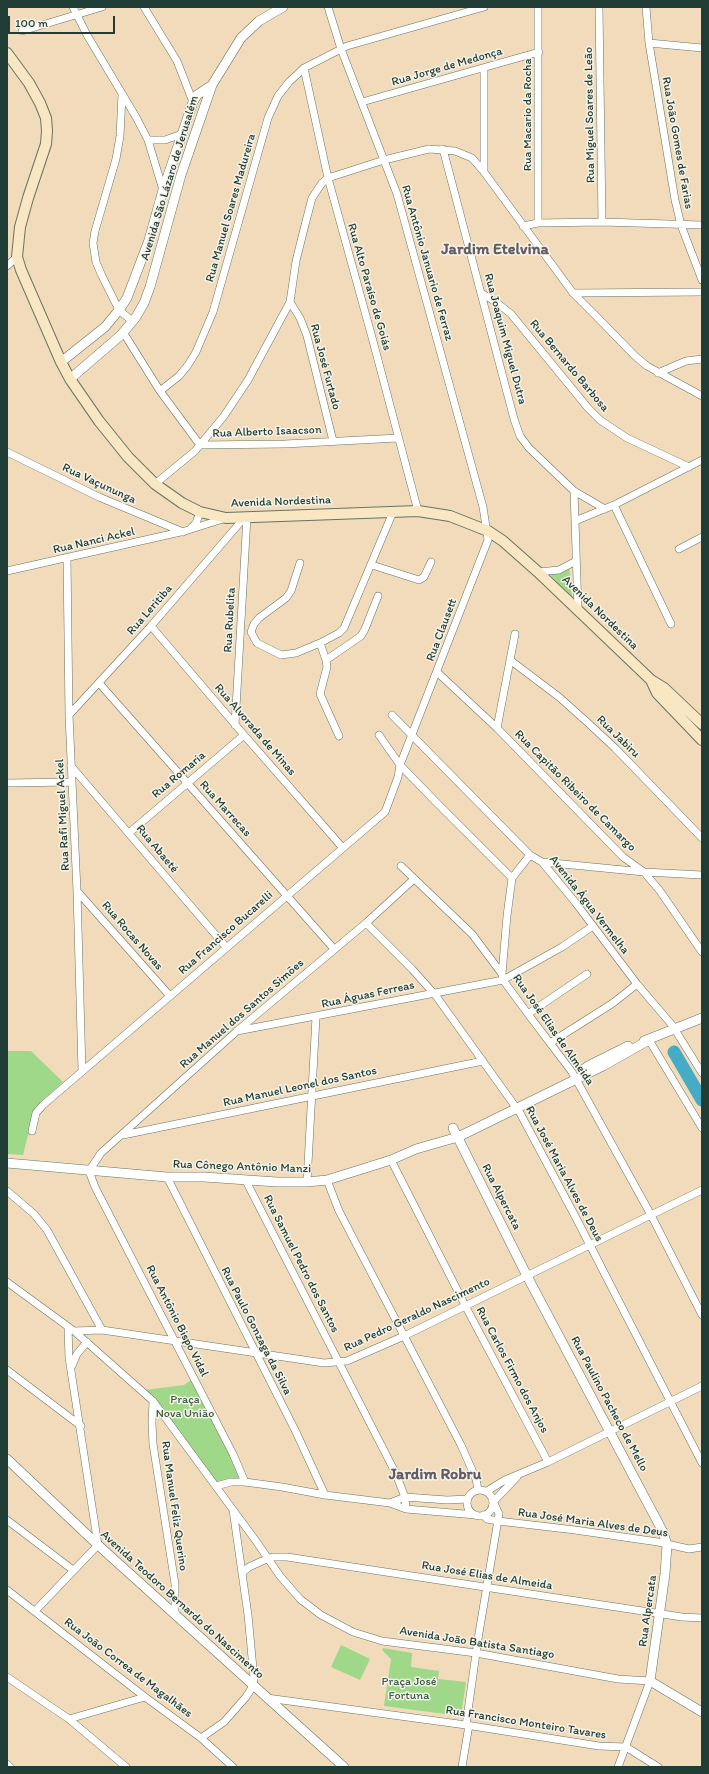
<!DOCTYPE html>
<meta charset="utf-8">
<style>
body{margin:0}
#map{position:relative;width:709px;height:1774px;overflow:hidden;background:#f1dbbb;font-family:Itim,sans-serif}
canvas{display:block}
.frame{position:absolute;inset:0;border:8px solid #1f3d34;pointer-events:none}
.scale{position:absolute;left:8px;top:16px;width:107px;height:18px;box-sizing:border-box;border:2px solid #1f3d34;border-top:0;padding-left:5px;font-size:12px;line-height:14px;white-space:nowrap;color:#1f3d34;-webkit-text-stroke:3px #f7f3e8;paint-order:stroke}
</style>
<div id="map">
<canvas width="709" height="1774"></canvas>
<div class="frame"></div>
<div class="scale">100 m</div>
</div>
<script>
const c = document.querySelector('canvas').getContext('2d');
c.lineJoin = 'round';
function paint(path, color) { c.fillStyle = color; c.fill(path, 'evenodd'); }
const toPath = rows => new Path2D(rows.map(r => 'M' + r).join(''));
function strokePath(path, color, width, dash) { c.strokeStyle = color; c.lineWidth = width; c.lineCap = dash ? 'butt' : 'round'; c.setLineDash(dash || []); c.stroke(path); }
function write(font, color, halo, rows, align = 'center') {
  c.font = font + ' Itim,sans-serif'; c.lineWidth = 3; c.setLineDash([]); c.textBaseline = 'middle'; c.strokeStyle = halo; c.fillStyle = color; for (const [text, x, y, turn = 0] of rows) {
    c.save(); c.translate(x, y); c.rotate((+turn || 0) * Math.PI / 180); c.textAlign = isNaN(turn) ? turn : align; if (halo) c.strokeText(text, 0, 0); c.fillText(text, 0, 0); c.restore();
  }
}
const green = toPath([
 [569,566,572,597,549,573],
 [7,1051,31,1051,63,1082,35,1107,23,1155,7,1154],
 [194,1378,244,1482,216,1484,144,1390,184,1385],
 [341,1645,370,1659,360,1680,331,1667],
 [383,1648,412,1653,411,1667,439,1671,438,1679,466,1682,461,1716,384,1706,391,1659,382,1650]
]);
const river = toPath([
 [674,1052,702,1100]
]);
const minor = toPath([
 [73,7,87,35,136,117,148,140,163,190],
 [144,7,177,61,193,102],
 [538,7,538,223],
 [599,7,602,222],
 [646,7,649,43,675,200,681,225,702,280],
 [22,31,102,7],
 [649,43,702,48],
 [304,68,328,178,373,341,418,511],
 [122,95,120,136,116,159,95,231,93,243,96,262,102,276,119,310,132,321],
 [362,102,539,52],
 [148,140,165,140,182,134],
 [443,149,514,419,520,436,529,448,574,491,605,509],
 [484,172,484,68],
 [523,226,538,223,602,222,702,225],
 [7,266,17,257],
 [481,293,496,302,511,314,588,408,600,420,627,438,689,467],
 [573,293,702,292],
 [290,302,300,318,307,336,333,441],
 [123,332,160,391,200,445,285,444,398,438],
 [658,373,686,361,702,359],
 [160,391,179,376,188,365,196,352,213,312,268,118,278,96,289,82,304,68,347,46,484,7],
 [7,452,99,497,183,532],
 [155,484,195,451,224,416,248,380,290,302,296,261,305,225,312,198,322,183,328,178,384,160,429,149,455,151,472,158,484,172,573,293,595,315,635,356,647,366,702,396],
 [574,491,578,610],
 [614,505,671,624],
 [575,521,614,505,702,460],
 [191,528,196,523,200,512],
 [679,549,702,537],
 [67,558,69,715,77,891,82,1071],
 [300,563,291,591,286,598,259,618,254,624,251,632,257,643,281,655,296,653,320,643,339,633,344,628,393,512],
 [372,565,419,580,424,577,431,562],
 [7,571,185,531,226,518],
 [538,572,559,570,576,561],
 [151,626,244,735,342,847],
 [320,643,326,660,327,667,320,694,339,736],
 [326,660,361,636,365,629,378,596],
 [510,660,559,697,587,722,615,748,702,838],
 [438,673,497,728,623,857,644,872,660,891,702,952],
 [99,683,334,949],
 [69,715,151,626,245,517],
 [392,715,530,855,542,862,575,902,637,984,672,1025,702,1073],
 [235,725,247,517],
 [497,728,515,634],
 [379,735,400,765,434,800,512,878],
 [71,766,226,947],
 [7,783,71,782],
 [129,833,244,735],
 [542,862,644,872,702,875],
 [401,866,472,934,502,974,503,980,528,1014,572,1072,651,1215,702,1315],
 [77,891,170,996],
 [366,923,412,969,436,996,520,1113,575,1216,702,1463],
 [502,974,507,916,512,878,530,855],
 [528,1014,587,974],
 [237,1031,503,980,562,947,593,926],
 [649,1040,702,1128],
 [550,1043,613,1003,637,984],
 [32,1131,36,1113,43,1105,385,812,398,777,400,765,488,540,483,507,397,194,341,49,328,7],
 [123,1135,483,1061],
 [391,1160,468,1311,548,1462],
 [167,1177,296,1432,325,1495],
 [327,1180,339,1211,461,1445,476,1479,478,1490],
 [246,1181,395,1472,405,1497,406,1509],
 [307,1182,316,1017],
 [7,1191,34,1214,47,1230,102,1330],
 [7,1282,74,1331,153,1401,256,1541,280,1576,300,1599,321,1615,353,1632,382,1641,476,1653,618,1679,650,1681,618,1767],
 [74,1331,102,1330,324,1363,347,1361,404,1336,702,1190],
 [72,1366,77,1354,87,1342],
 [7,1370,81,1426],
 [153,1401,152,1423,153,1444,175,1584,175,1614],
 [245,1482,233,1454,95,1187,89,1171,101,1153,237,1031,366,923,414,879],
 [216,1486,231,1482,245,1482,282,1487,325,1495,390,1503,406,1509,476,1515],
 '467 1503a13 13 0 1 1 26 0a13 13 0 1 1-26 0Z',
 [487,1491,505,1480,548,1462,702,1386],
 [493,1502,517,1477],
 [390,1503,405,1497,447,1500,468,1499],
 [483,1515,487,1519,498,1521,575,1530,658,1542,689,1549,702,1547],
 [7,1520,73,1570],
 [242,1573,249,1567,262,1561,273,1557,287,1557,682,1617,702,1618],
 [7,1590,145,1697,201,1738,233,1767],
 [35,1611,98,1545,69,1358,68,1327],
 [7,1677,69,1719,126,1767],
 [267,1698,466,1725,599,1746,626,1747,658,1767],
 [69,1719,145,1697],
 [466,1725,478,1639,499,1514,494,1503],
 [201,1738,224,1722,246,1697,253,1686,254,1679,248,1615,233,1510],
 [7,1764,10,1767],
 [462,1767,469,1725]
]);
const tertiary = toPath([
 [61,362,105,327,119,310,127,298,149,240,163,190,193,102,197,95,212,85],
 [70,379,121,335,136,317,144,303,150,287,181,175,212,85,241,38,259,21,283,7],
 [644,1041,702,1018],
 [583,1070,588,1066,628,1046],
 [453,1128,527,1276,663,1532,667,1545,665,1574,650,1681,702,1712],
 [7,1163,167,1177,204,1177,277,1182,307,1182,327,1180,391,1160,416,1149,458,1137,603,1066,649,1040],
 [7,1459,98,1545,344,1767]
]);
const secondary = toPath([
 [7,53,29,83,40,103,46,118,47,131,46,144,28,198,20,227,17,257,21,270,61,362,70,379,99,421,128,457,155,484,182,503,200,512,226,518,418,511,450,516,488,531,503,541,538,572,651,680,664,688,702,724],
 [651,680,657,693,702,740]
]);
const streetNames = [
 ["Rua Jorge de Medonça",447,67,-16],
 ["Rua Macario da Rocha",528,115,-90],
 ["Rua Miguel Soares de Leão",590,115,-91],
 ["Rua João Gomes de Farias",677,143,80],
 ["Avenida São Lázaro de Jerusalém",170,178,-73],
 ["Rua Manuel Soares Madureira",231,208,-74],
 ["Rua Antônio Januario de Ferraz",427,263,74],
 ["Rua Alto Paraíso de Goiás",369,287,74],
 ["Rua Joaquim Miguel Dutra",505,339,75],
 ["Rua Bernardo Barbosa",569,366,50],
 ["Rua José Furtado",325,367,75],
 ["Rua Alberto Isaacson",267,432,-2],
 ["Rua Vaçununga",99,484,25],
 ["Avenida Nordestina",281,502,-2],
 ["Rua Nanci Ackel",94,541,-13],
 ["Rua Leritiba",150,610,-49],
 ["Avenida Nordestina",600,613,44],
 ["Rua Rubelita",230,620,-87],
 ["Rua Clausett",442,630,-69],
 ["Rua Alvorada de Minas",255,730,49],
 ["Rua Jabiru",618,737,44],
 ["Rua Romaria",179,775,-40],
 ["Rua Capitão Ribeiro de Camargo",575,791,45],
 ["Rua Marrecas",225,809,48],
 ["Rua Rafi Miguel Ackel",63,815,-93],
 ["Rua Abaeté",157,849,50],
 ["Avenida Água Vermelha",589,905,52],
 ["Rua Francisco Bucarelli",226,933,-41],
 ["Rua Rocas Novas",132,936,49],
 ["Rua Águas Ferreas",368,995,-12],
 ["Rua Manuel dos Santos Simões",242,1014,-41],
 ["Rua José Elias de Almeida",553,1030,55],
 ["Rua Manuel Leonel dos Santos",300,1087,-12],
 ["Rua Cônego Antônio Manzi",242,1167,2],
 ["Rua José Maria Alves de Deus",564,1174,62],
 ["Rua Alpercata",501,1197,63],
 ["Rua Samuel Pedro dos Santos",301,1264,63],
 ["Rua Pedro Geraldo Nascimento",417,1315,-25],
 ["Rua Antônio Bispo Vidal",177,1321,63],
 ["Rua Paulo Gonzaga da Silva",256,1331,63],
 ["Rua Carlos Firmo dos Anjos",512,1370,62],
 ["Rua Paulino Pacheco de Mello",609,1404,62],
 ["Rua Manuel Feliz Querino",174,1506,82],
 ["Rua José Maria Alves de Deus",593,1523,8],
 ["Rua José Elias de Almeida",487,1576,9],
 ["Avenida Teodoro Bernardo do Nascimento",182,1605,42],
 ["Rua Alpercata",648,1611,-82],
 ["Avenida João Batista Santiago",477,1643,9],
 ["Rua João Correa de Magalhães",128,1668,37],
 ["Rua Francisco Monteiro Tavares",526,1723,9]
];
const parkNames = [
 ["Praça",185,1400],
 ["Nova União",185,1414],
 ["Praça José",409,1682],
 ["Fortuna",409,1696]
];
const districtNames = [
 ["Jardim Etelvina",495,250],
 ["Jardim Robru",435,1475]
];
paint(green, '#a0d88a');
strokePath(river, '#46acc5', 13);
strokePath(minor, '#687463', 8);
strokePath(tertiary, '#687463', 10);
strokePath(secondary, '#687463', 12);
strokePath(minor, '#fff', 7);
strokePath(tertiary, '#fff', 9);
strokePath(secondary, '#f9e7c3', 10);
write('12px', '#1f3d34', '#f7f3e8', streetNames);
write('12px', '#395c45', '#f7f3e8', parkNames);
write('bold 16px', '#625c65', '#f7f3e8', districtNames);
</script>
